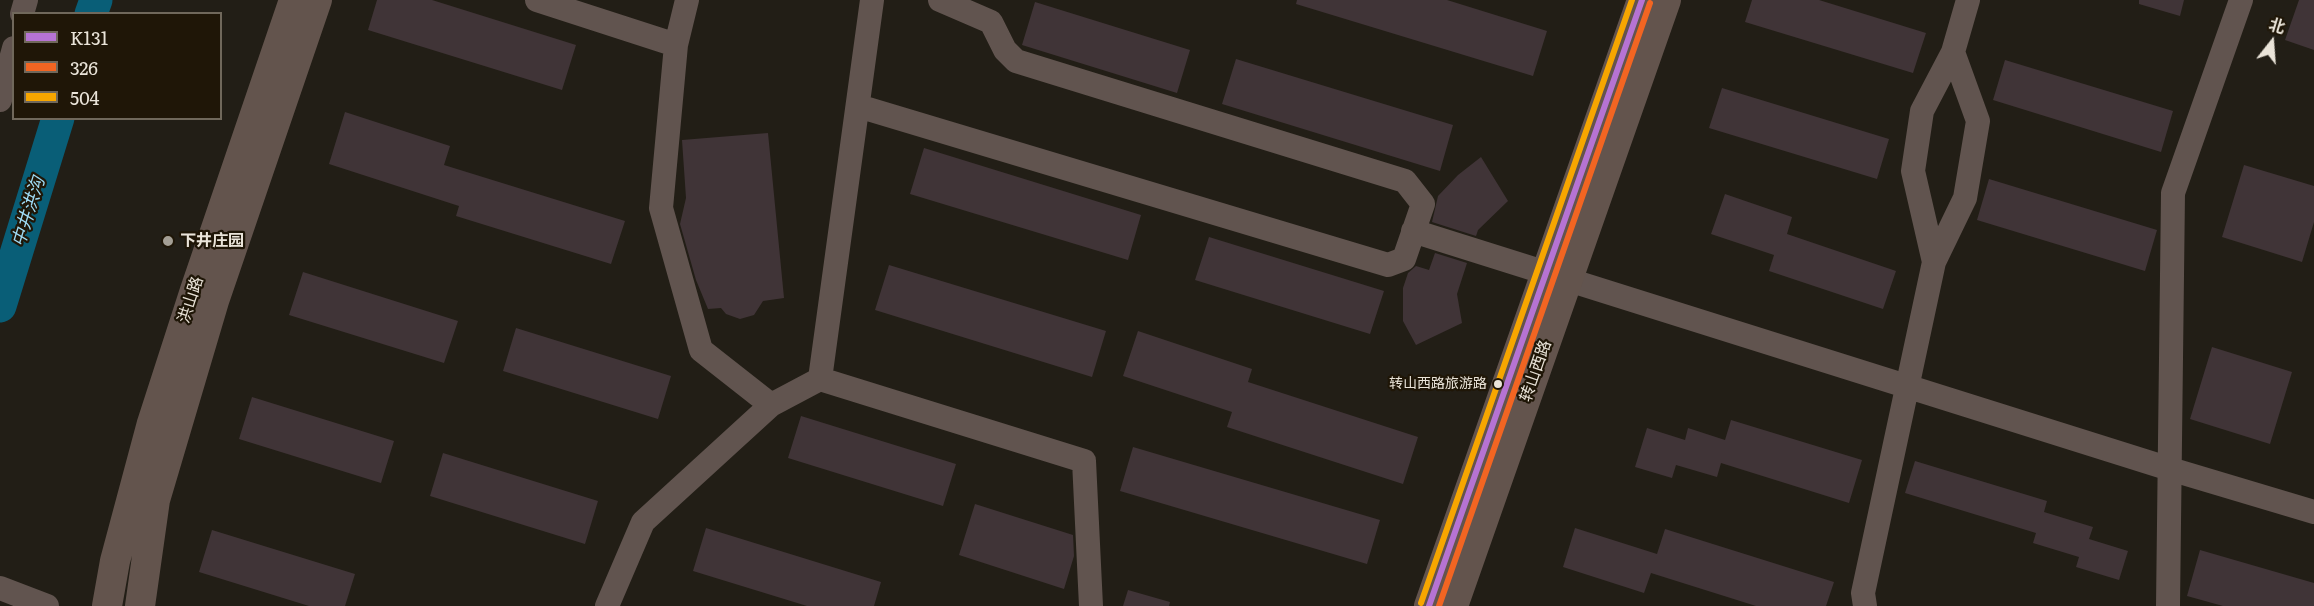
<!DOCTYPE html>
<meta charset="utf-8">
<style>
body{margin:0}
#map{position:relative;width:2314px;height:606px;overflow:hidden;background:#221e16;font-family:Literata,"Noto Sans SC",serif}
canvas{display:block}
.legend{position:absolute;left:12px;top:12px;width:210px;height:108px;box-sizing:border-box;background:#1f1607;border:2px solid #70685b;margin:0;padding:8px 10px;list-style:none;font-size:18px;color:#eae4d9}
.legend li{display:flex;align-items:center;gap:12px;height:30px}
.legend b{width:30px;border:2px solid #70685b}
.north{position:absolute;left:2242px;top:12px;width:60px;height:60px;-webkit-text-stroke:4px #1f1607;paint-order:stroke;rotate:17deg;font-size:16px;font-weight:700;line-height:24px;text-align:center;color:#eae4d9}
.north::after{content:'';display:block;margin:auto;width:21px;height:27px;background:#eae4d9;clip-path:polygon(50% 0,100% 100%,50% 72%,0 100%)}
</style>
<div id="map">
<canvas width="2314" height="606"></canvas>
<ul class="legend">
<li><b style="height:8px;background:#b673d3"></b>K131</li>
<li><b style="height:8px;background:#f26522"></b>326</li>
<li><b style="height:8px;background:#f7a600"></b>504</li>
</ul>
<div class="north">北</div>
</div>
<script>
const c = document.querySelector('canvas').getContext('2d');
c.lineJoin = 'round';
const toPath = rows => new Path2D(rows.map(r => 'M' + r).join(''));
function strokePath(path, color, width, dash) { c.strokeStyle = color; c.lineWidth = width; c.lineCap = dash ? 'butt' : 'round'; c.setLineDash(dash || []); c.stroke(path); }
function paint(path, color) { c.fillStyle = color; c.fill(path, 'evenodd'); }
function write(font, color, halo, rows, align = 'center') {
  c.font = font + ' Literata,"Noto Sans SC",serif'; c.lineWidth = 4.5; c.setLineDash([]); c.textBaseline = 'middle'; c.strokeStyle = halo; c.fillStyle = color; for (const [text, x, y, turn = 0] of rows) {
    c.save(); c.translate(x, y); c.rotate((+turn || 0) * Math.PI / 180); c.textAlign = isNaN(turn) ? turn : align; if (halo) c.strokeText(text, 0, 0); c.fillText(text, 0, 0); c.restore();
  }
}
const river = toPath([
 [91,14,96,0],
 [0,306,58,118]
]);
const building = toPath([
 [377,0,432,0,576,45,562,90,368,30],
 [1297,0,1447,0,1547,31,1533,76,1296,4],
 [1752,0,1819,0,1926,33,1913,73,1745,22],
 [2139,0,2184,0,2180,16,2139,4],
 [2299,0,2314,0,2314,50,2285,40],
 [1035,2,1190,50,1177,93,1022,45],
 [1236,59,1453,125,1440,171,1222,104],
 [2005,60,2173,111,2161,152,1993,100],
 [1722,88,1889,139,1877,179,1709,128],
 [345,112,450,146,444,165,625,221,611,264,456,216,459,206,329,164],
 [768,133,784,298,763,301,754,315,740,319,726,314,721,308,708,309,696,280,680,224,686,198,682,140],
 [924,148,1141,215,1128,260,910,194],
 [1481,157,1508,201,1478,230,1476,236,1432,222,1438,196,1458,175],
 [2244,165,2314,186,2314,222,2302,262,2222,237],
 [1989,179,2157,230,2145,271,1977,220],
 [1725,194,1792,217,1787,234,1896,271,1883,309,1769,271,1774,255,1711,234],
 [1209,237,1384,291,1370,334,1195,280],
 [1435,253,1467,263,1457,294,1462,323,1416,345,1403,321,1403,288,1408,273,1416,266,1429,270],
 [889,265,1106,331,1092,377,875,310],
 [303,272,458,321,444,363,289,315],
 [516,328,671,376,658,419,503,371],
 [1138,331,1252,369,1248,382,1418,437,1403,484,1227,427,1232,412,1123,376],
 [2212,347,2292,372,2270,444,2190,419],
 [252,397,394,441,381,483,239,439],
 [801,416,956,464,943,506,788,458],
 [1731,420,1862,460,1849,503,1721,463,1717,477,1676,465,1672,478,1635,467,1647,428,1685,440,1688,428,1725,440],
 [1133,447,1380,520,1367,564,1120,491],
 [443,453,598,501,585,544,430,496],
 [1915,461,2047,501,2044,512,2093,527,2089,539,2128,551,2119,580,2076,567,2079,557,2033,543,2036,533,1905,493],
 [975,504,1073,535,1074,556,1064,589,959,555],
 [706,528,881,582,874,606,807,606,693,571],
 [1575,528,1657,554,1665,529,1834,582,1826,606,1756,606,1651,573,1644,593,1563,567],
 [212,530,355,574,345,606,309,606,199,572],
 [2200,550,2314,583,2314,606,2223,606,2187,596],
 [1128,590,1170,602,1169,606,1123,606]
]);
const minor = toPath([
 [537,0,676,45,661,208,701,350,771,405,643,522,607,606],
 [22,14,26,0],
 [676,45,687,0],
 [0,100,14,48],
 [858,106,1388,265,1404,259,1423,204,1405,181,1016,61,1005,50,991,22,940,0],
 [1413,231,2170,469,2314,512],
 [1934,262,1965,198,1978,121,1953,52],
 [820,379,872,0],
 [771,405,820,379,1084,461,1091,606],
 [0,588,47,606],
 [1865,606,1863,593,1934,262,1913,171,1922,111,1953,52,1968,0],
 [2168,606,2173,193,2241,0]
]);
const major = toPath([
 [107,606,115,561,152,423,195,290,294,0],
 [140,606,155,500,214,301,317,0],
 [1429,606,1642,0],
 [1453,606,1666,0]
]);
const bus1 = toPath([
 [1429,606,1642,0]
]);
const bus2 = toPath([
 [1439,606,1650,3]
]);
const bus3 = toPath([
 [1421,603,1632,0]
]);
const markers = [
 [168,241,6,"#a49f95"],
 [1498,384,5,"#eae4d9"]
];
const busNames = [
 ["转山西路旅游路",1487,384]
];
const poiNames = [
 ["下井庄园",180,241]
];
const streetNames = [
 ["洪山路",191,300,-72],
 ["转山西路",1536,371,-71]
];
const waterNames = [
 ["中井洪沟",29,212,-73]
];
strokePath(river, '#095e77', 33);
paint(building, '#403437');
strokePath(minor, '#61544f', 24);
strokePath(major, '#63544d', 30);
strokePath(bus1, '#b673d3', 6);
strokePath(bus2, '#f26522', 6);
strokePath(bus3, '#f7a600', 6);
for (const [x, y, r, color] of markers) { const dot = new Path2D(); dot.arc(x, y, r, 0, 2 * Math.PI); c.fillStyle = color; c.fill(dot); strokePath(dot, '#1f1607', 2); }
write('14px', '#eae4d9', '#1f1607', busNames, 'right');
write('bold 16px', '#eae4d9', '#1f1607', poiNames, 'left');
write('16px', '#eae4d9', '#1f1607', streetNames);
write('italic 18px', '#9fdbf5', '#1f1607', waterNames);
</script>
